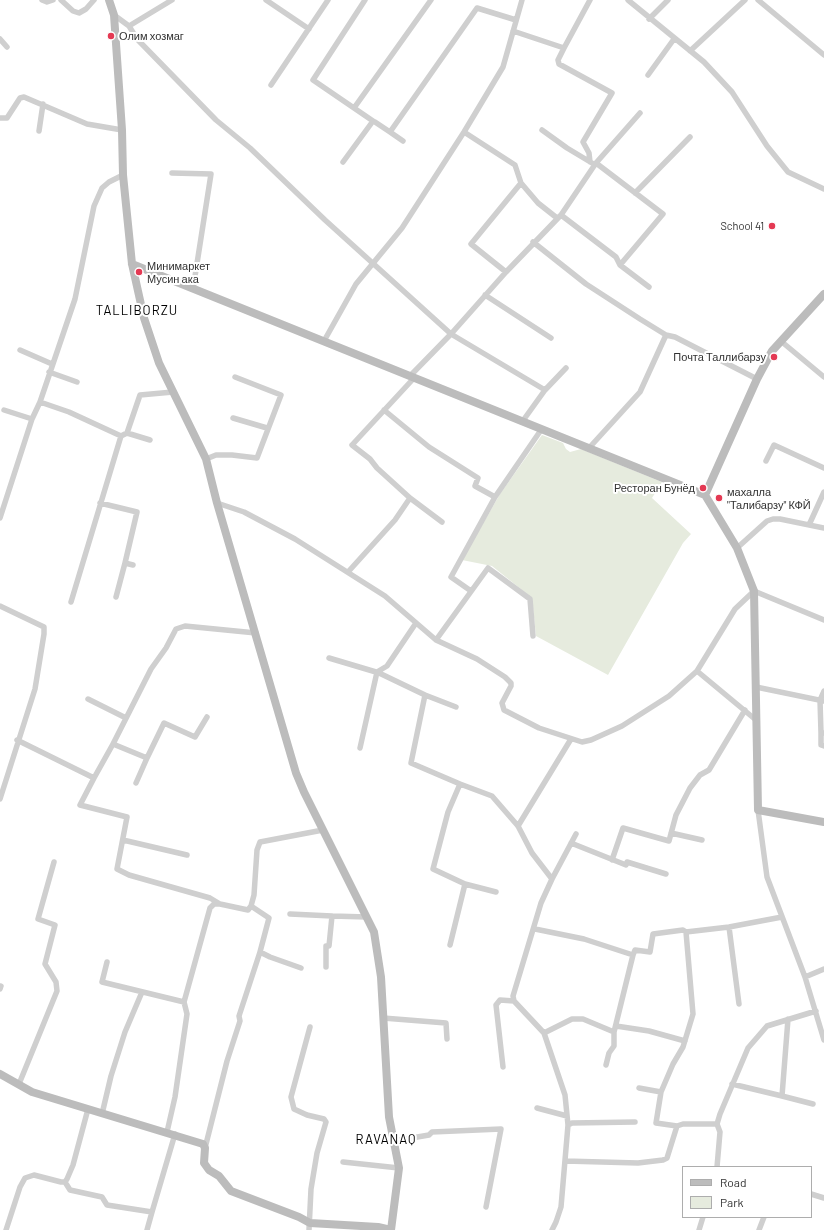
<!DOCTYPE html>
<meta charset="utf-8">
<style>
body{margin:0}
#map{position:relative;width:824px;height:1230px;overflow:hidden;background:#fff;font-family:Barlow,sans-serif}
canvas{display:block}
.legend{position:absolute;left:682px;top:1166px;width:130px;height:52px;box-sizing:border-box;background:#fff;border:1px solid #adadad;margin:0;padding:5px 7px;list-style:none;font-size:12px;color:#323232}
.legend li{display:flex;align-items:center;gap:8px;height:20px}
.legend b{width:20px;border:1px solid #adadad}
</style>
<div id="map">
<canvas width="824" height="1230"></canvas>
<ul class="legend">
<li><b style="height:5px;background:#bcbcbc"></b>Road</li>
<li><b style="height:11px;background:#e6ebde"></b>Park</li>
</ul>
</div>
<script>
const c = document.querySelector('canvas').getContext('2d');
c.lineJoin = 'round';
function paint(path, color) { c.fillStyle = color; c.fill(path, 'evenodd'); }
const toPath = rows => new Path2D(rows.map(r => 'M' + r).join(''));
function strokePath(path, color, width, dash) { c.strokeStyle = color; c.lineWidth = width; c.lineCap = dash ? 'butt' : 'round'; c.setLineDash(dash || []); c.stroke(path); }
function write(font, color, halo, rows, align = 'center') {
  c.font = font + ' Barlow,sans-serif'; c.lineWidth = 4; c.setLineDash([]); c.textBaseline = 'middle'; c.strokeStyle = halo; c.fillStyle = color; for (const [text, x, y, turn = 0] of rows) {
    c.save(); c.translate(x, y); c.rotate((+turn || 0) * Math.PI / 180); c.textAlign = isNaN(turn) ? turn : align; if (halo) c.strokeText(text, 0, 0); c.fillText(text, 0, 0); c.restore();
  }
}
const green = toPath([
 [542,435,563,443,566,449,570,452,581,449,662,482,652,498,691,534,683,543,608,675,536,636,532,598,492,566,462,560,500,494]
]);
const street = toPath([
 [42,0,47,2,53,0],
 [61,0,73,11,79,13,86,9,94,0],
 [266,0,309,29],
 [628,0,704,62,732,92,767,146,788,172,824,189],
 [758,0,824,55],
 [114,15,129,26,172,0],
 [649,19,668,0],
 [129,26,137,39,216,120,250,148,325,220,451,334,545,390,522,422],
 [513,31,564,48,590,0],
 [0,39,7,47],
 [564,48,558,60,559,64,612,93,583,142,589,153,590,162],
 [690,51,745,0],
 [648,75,674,39],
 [271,85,328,0],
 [354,108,431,0],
 [0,118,7,118,20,98,24,97,87,124,122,130],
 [375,122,390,132,477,8,516,20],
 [542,130,567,148,592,163],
 [39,131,43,104],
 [390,132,403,141],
 [464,132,515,165,521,183,471,244,506,272],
 [343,162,373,121,313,80,365,0],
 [596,163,663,214,620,265],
 [172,173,211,174,193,289],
 [521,183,538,203,557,218],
 [635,193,690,137],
 [561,215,616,257,620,265,649,287],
 [533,242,586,284,640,319,666,335,675,337,757,379],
 [485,295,551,338],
 [324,341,356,284,402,228,464,132,503,67,522,0],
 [782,342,824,377],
 [20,350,52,364],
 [49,372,77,382],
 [410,376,451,334,506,272,561,215,596,163,640,113],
 [545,390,566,368],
 [40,402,69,412,121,436],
 [4,410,32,419],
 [384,410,429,447,478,478,475,486,495,497,451,577,471,591],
 [233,418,267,428],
 [127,433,150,440],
 [589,448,640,392,666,335],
 [206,459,216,455,232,455,257,458,281,395,235,377],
 [766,461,774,445,824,468],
 [495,497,541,430],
 [410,498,377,468,370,459,352,445,414,378],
 [100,503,137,512,125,563,133,565],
 [217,503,244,512,295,539,385,596,436,640,477,659,505,677,511,683,511,686,502,703,504,710,539,728,582,742,591,740,622,726,669,696,697,671,756,720],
 [0,518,32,419,40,402,75,299,94,206,102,188,109,182,123,175],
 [809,525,824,492],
 [737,548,767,521,773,519,780,519,824,528],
 [348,572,395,520,410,498,442,522],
 [116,597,125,563],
 [71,602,121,436,127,433,140,395,173,392],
 [0,606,44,627,44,634,35,689,0,799],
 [436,640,488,568,530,599,533,636],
 [329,658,376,672],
 [697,671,735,609,754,591,824,620],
 [377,672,387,666,416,623],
 [756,687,824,701],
 [824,691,820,700,821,733,824,733],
 [425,695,456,707],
 [88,699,126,718],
 [821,733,821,745,824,746],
 [17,740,94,778,80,805,127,817,117,869,129,875,210,898,220,904],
 [113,744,151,669,166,648,176,629,185,626,256,633],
 [360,748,377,672,425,695,411,763,460,784],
 [147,758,164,723,195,737,207,717],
 [94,778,113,744,147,758,136,783],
 [758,810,767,877,805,977,824,1040],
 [518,826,571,739],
 [671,833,702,840],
 [123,840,187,855],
 [571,843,626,865,627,862,666,874],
 [612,860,623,828,669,841,676,815,690,788,700,775,709,770,745,710],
 [552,879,576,834],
 [465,884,496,892],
 [251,906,269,918,260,952],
 [290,914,332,916],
 [729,927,739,1004],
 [535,929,584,939,633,955,614,1032,583,1019,572,1019,544,1033],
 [450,945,465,884,433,869,448,812,460,784,492,796,518,826,532,853,552,879,541,903,513,996,514,1001,544,1033,565,1095,568,1125,561,1207,556,1222,552,1230],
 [633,955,635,950,650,952,653,934,683,930,686,932],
 [107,962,102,982,184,1002,210,908,214,904,220,904,248,910,251,906,254,895,257,850,260,842,323,830],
 [326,967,326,946,329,946,332,916,367,917],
 [805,977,824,969],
 [0,989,1,986],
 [383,1018,446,1023,447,1039],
 [616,1026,649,1031,685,1041],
 [606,1065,609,1053,614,1046,614,1032],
 [503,1067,496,1005,500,1000,514,1001],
 [19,1084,57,991,56,982,45,964,55,925,38,919,54,862],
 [732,1084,782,1096,788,1019],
 [639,1088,661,1092,656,1123,677,1126],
 [661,1092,673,1064,683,1047,693,1014,686,932,729,927,782,917],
 [782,1096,813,1104],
 [537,1108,567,1116],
 [102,1114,111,1076,125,1032,142,992],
 [568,1125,572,1123,635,1122],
 [167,1132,175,1097,187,1014,184,1002],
 [394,1141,429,1135,432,1132,501,1129,486,1207],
 [205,1148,227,1061,240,1021,239,1016,260,952,270,957,301,968],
 [565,1161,638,1163,663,1160,667,1158,677,1126,683,1124,717,1124],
 [343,1162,399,1168],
 [717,1167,720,1132,717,1124,720,1114,748,1048,767,1026,816,1011],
 [65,1182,70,1190,102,1197,107,1205,152,1212,175,1134],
 [811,1194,824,1198],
 [6,1230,20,1187,25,1178,34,1175,61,1182,65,1182,67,1179,73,1165,88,1109],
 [147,1230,152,1212],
 [309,1230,311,1189,317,1153,326,1122,324,1119,307,1115,294,1109,291,1097,310,1027],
 [699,1230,703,1217],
 [759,1230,764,1217]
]);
const secondary = toPath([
 [109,0,114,15,122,130,123,175,132,264,144,318,159,363,206,459,217,503,296,773,304,792,374,932,381,977,389,1117,399,1168,391,1230],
 [132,264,705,495,737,548,754,591,758,810,824,822],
 [705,495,757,379,772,351,824,294],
 [0,1074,32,1092,203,1144,205,1148,204,1163,209,1170,219,1176,231,1191,299,1217,310,1223,378,1227,391,1230]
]);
const markers = [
 [111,36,4,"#e43953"],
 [772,226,4,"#e43953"],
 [139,272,4,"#e43953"],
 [774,357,4,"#e43953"],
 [703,488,4,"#e43953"],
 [719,498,4,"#e43953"]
];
const poiNames = [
 ["Олим хозмаг",119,36],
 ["School 41",764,226,"right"],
 ["Минимаркет",147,266],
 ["Мусин ака",147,279],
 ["Почта Таллибарзу",766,357,"right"],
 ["Ресторан Бунёд",695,488,"right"],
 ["махалла",727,492],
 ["\"Талибарзу\" КФЙ",727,505]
];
const quarterNames = [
 ["TALLIBORZU",137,311],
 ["RAVANAQ",386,1140]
];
paint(green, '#e6ebde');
strokePath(street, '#cfcfcf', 5.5);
strokePath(secondary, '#bcbcbc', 8);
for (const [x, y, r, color] of markers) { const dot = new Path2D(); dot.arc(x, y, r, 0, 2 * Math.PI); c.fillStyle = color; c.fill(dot); strokePath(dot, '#fff', 1.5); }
write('11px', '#323232', '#fff', poiNames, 'left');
c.letterSpacing = '1px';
write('13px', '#000', '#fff', quarterNames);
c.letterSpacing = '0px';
</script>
